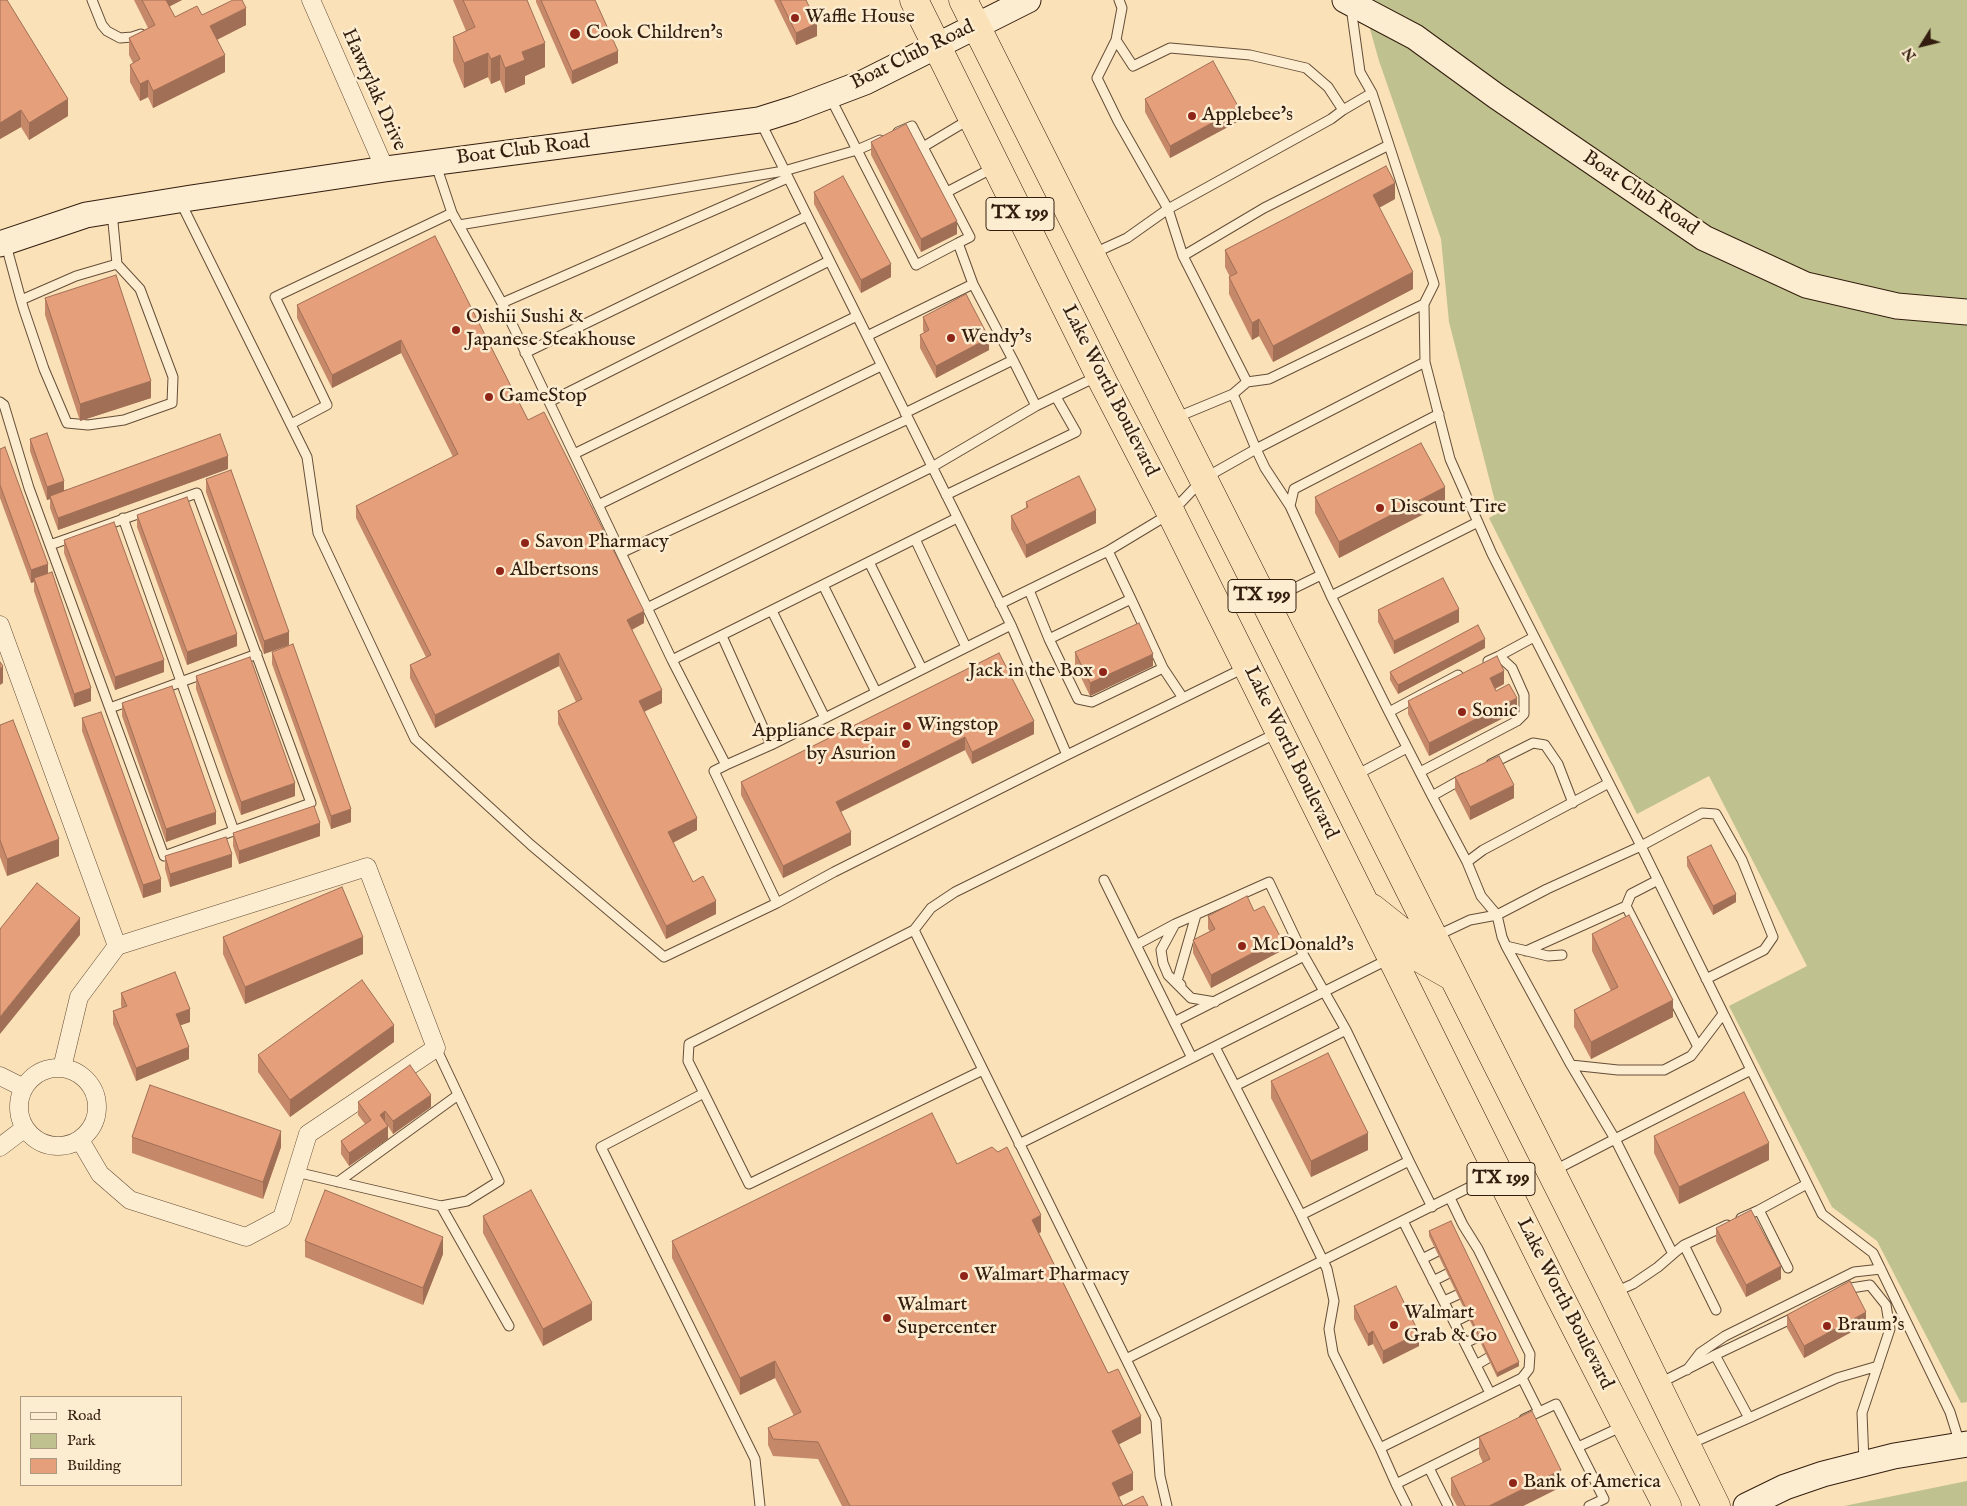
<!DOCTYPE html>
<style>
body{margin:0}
#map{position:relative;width:1967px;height:1506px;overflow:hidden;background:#fae1b7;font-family:"IM FELL English",serif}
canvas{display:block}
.legend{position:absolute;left:20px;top:1396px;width:162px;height:90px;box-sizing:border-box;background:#fcecd0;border:1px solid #ac9982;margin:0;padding:6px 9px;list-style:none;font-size:15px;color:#331d0e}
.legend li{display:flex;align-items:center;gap:10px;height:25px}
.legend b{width:25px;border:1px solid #ac9982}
.north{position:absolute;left:1897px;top:20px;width:50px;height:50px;-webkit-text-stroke:4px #fcecd0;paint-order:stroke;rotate:234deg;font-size:14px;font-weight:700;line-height:20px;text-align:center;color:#331d0e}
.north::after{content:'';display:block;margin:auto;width:18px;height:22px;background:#331d0e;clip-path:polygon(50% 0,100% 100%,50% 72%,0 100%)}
</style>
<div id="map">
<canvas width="1967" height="1506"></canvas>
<ul class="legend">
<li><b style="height:6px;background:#fcecd0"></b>Road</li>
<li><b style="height:14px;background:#bfc28e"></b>Park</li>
<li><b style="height:14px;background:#e59f7b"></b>Building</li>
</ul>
<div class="north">N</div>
</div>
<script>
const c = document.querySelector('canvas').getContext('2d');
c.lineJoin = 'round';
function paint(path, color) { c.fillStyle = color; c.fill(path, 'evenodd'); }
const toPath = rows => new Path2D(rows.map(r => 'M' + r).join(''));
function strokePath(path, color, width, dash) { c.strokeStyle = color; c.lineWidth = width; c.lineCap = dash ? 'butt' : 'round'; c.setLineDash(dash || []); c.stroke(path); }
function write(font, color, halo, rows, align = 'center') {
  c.font = font + ' "IM FELL English",serif'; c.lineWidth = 5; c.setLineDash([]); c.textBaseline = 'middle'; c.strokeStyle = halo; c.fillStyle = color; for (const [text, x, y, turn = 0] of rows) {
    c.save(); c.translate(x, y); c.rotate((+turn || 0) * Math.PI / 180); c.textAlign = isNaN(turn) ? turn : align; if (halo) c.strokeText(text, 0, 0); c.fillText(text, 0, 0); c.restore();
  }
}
const green = toPath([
 [1362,0,1967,0,1967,1402,1961,1403,1877,1241,1832,1207,1729,1006,1807,966,1709,776,1637,814,1489,518,1498,513,1449,322,1441,239,1379,61],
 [1967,1481,1967,1506,1844,1506]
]);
const lane = toPath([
 [92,0,102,25,107,31,120,38,132,37,141,34],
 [1119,0,1122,8,1116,40,1133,66,1170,48,1250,55,1306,68,1328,87,1343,110,1372,93,1360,72,1351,7],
 [1116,40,1097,78,1118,121,1168,209,1331,119,1343,110],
 [1372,93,1389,145,1264,208,1183,256,1247,382,1269,379,1424,304,1434,284,1389,145],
 [830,97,857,150,880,140],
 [898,132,912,126,970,237,958,243],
 [923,147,970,119],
 [436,165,452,213,502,303,672,660,726,765,771,745,1011,625,760,121],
 [947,192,993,168],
 [180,201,307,457,318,533,415,739,531,845,664,957,777,903],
 [112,212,117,264],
 [459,225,784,171,857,150,916,265,958,243,973,284],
 [6,245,21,300,24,310,44,369,67,423,88,425,124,420,172,403,173,377,140,289,117,264,76,276,21,300],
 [1092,254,1127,238,1168,209,1183,256],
 [502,303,788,178],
 [1424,304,1425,362,1450,459,1492,554,1638,840,1822,1214,1873,1253,1950,1412,1960,1444],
 [867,336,973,284,1013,360,905,413],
 [525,353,807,216],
 [1013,360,1036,406],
 [0,402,4,405,29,488,164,856,311,803,197,493,50,545],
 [549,402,829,261],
 [1175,418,1233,394],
 [291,424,327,405,275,297,452,213],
 [574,454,857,316],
 [946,495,1076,432,1056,397],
 [598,505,881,366],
 [1290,506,1265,468,1256,449,1425,362],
 [123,518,234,831],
 [915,539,966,647],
 [1108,551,1131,599,1163,668,1092,702,1078,699,1049,639,1131,599],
 [621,553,908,419],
 [869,562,922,669],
 [823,585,876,692],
 [1029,590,1049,639],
 [1331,596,1290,506,1294,489,1439,414],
 [1268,601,1321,575],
 [1000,604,1108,551,1171,513,1203,479,1256,449,1233,394,1247,382],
 [647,608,932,467,1036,406,1098,376],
 [772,611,825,718],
 [722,636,771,745],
 [1499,656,1534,637],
 [672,660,957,518],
 [1163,668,1183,698],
 [110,708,257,654],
 [1389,712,1331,596,1478,522],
 [1067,755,1244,668],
 [1491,764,1533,743,1545,745,1558,764,1573,803],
 [726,765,714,771,777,903,834,872,1067,755,1011,625],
 [1420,772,1517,721,1524,714,1524,695,1512,668,1499,656,1488,661],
 [1356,775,1407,748],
 [1464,778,1432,796,1467,862],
 [1432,796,1389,712,1458,675],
 [1104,880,1192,1058,1389,959],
 [1626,906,1698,1047],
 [1175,924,1161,950,1163,963,1168,975,1191,998,1215,1002],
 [914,930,1156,1420,1160,1476,1167,1506],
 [1436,936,1470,920,1497,915,1481,896,1467,862,1483,850,1609,783],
 [1136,945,1175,924,1269,882,1304,956,1346,1030,1409,1161,1301,1215,1215,1047],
 [1506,946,1548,956,1562,955],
 [1526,951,1626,906,1631,894,1658,880],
 [1181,985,1177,981,1196,915],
 [1174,1022,1304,956],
 [1571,1065,1618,1070,1664,1070,1691,1056,1723,1014],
 [983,1070,749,1184,688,1061,689,1044,914,930,931,908,955,892,1277,733],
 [1235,1086,1346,1030],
 [704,1093,601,1147,755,1459,760,1506],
 [1019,1144,1192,1058],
 [1409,1161,1432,1207],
 [1555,1170,1615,1139,1571,1065,1506,946,1502,937,1497,915,1547,889,1641,846,1702,813,1716,814,1742,860,1773,937,1764,950,1706,979],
 [296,1172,441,1206,467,1201,499,1181,436,1048],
 [338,1182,458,1095],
 [1450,1198,1463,1225,1478,1249,1530,1354,1529,1369,1522,1378,1539,1412,1524,1419],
 [441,1206,509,1326],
 [1301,1215,1327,1269,1334,1301,1329,1329,1333,1353,1380,1448],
 [1741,1218,1759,1210],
 [1403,1221,1490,1393],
 [1684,1245,1673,1254,1615,1139,1751,1070],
 [1422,1259,1436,1252],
 [1788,1268,1759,1210,1807,1184],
 [1433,1281,1447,1274],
 [1615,1292,1633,1284,1658,1267,1673,1254],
 [1844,1292,1851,1288,1870,1285,1886,1305,1890,1329,1862,1413,1864,1462],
 [1444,1301,1457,1295],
 [1716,1310,1684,1245,1727,1225],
 [1797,1316,1715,1355,1749,1418,1837,1378,1878,1366],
 [1454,1322,1468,1315],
 [1465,1343,1478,1337],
 [1126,1359,1496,1174],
 [1476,1365,1488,1358],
 [1687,1370,1700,1353,1725,1336,1854,1272,1881,1269],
 [1660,1383,1715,1355],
 [1539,1412,1556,1404,1604,1499,1589,1506],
 [1490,1437,1396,1484,1380,1448,1522,1378],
 [1690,1444,1749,1418],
 [1578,1447,1623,1426],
 [1429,1468,1448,1506],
 [1396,1484,1407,1506]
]);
const street = toPath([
 [311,0,385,169],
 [0,625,117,946,79,997,62,1068],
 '19 1107a39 39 0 1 1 78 0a39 39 0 1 1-78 0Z',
 [0,1076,24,1088],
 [80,1140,100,1174,130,1200,246,1237,282,1218,308,1134,436,1048,367,867,117,946],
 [0,1147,25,1128]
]);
const secondary = toPath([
 [1345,0,1415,37,1496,96,1704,238,1806,285,1897,306,1967,312],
 [0,244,86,215,191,198,385,169,759,120,794,109,865,82,1028,0],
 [1746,1506,1785,1487,1823,1474,1894,1456,1967,1444]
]);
const highway = toPath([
 [914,0,1103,382,1171,513,1558,1293,1667,1506],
 [963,0,1612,1293,1716,1506],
 [1372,908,1401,931,1415,937,1433,937],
 [1392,958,1405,954,1416,956,1453,977]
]);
const wall = toPath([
 [0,0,68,116,29,140,21,127,0,139],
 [134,0,182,0,169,6,175,17,202,15,246,25,217,40,225,72,153,108,148,97,140,101,130,82,130,65,133,63,129,55,129,38,148,28],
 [453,0,527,0,545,67,525,76,525,84,505,93,500,80,491,84,488,77,464,88,453,61,453,37,466,31],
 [536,0,595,0,618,63,572,84,536,2],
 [774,0,806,0,817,36,796,45],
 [1145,99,1239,121,1170,158,1145,112],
 [871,142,957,234,921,252,871,155],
 [814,192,891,277,861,293,814,204],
 [1395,199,1379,208,1413,289,1273,362,1259,336,1252,340,1229,294,1229,277,1230,277,1225,267,1225,250],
 [435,236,528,420,644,623,632,630,662,703,644,712,697,830,673,843,693,882,716,914,666,939,558,724,558,711,576,702,559,666,435,728,410,678,410,665,426,657,356,518,356,506,453,457,401,353,332,388,297,318,297,305],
 [45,298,151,398,80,421,45,315],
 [923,317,989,350,936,378,920,348,920,335,924,333,923,330],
 [30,439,64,490,228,469,58,530,50,508,50,499,47,500,30,451],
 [0,449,48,574,91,701,74,707,34,591,34,582,31,583,0,498],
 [206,479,289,645,264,654,206,492],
 [1315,497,1445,503,1339,558,1315,513],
 [1026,502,1096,523,1026,558,1011,529,1011,516,1026,508],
 [137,515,237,646,187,665,137,527],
 [64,540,164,672,115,690,64,553],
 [1378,610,1459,622,1394,654,1378,622],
 [1485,648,1398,694,1390,680,1390,672],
 [272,652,351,822,331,829,272,664],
 [1075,652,1153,666,1090,696,1075,665],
 [999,653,1034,734,972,764,965,750,841,812,851,845,783,878,741,795,741,782],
 [196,676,295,796,241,815,196,689],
 [1504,684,1495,689,1496,691,1517,711,1429,756,1408,714,1408,701],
 [122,703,216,824,166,842,122,716],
 [82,718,161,892,143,898,82,731],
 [0,725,59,856,7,876,0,857],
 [1455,777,1514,798,1470,820,1455,790],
 [233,833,320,836,239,864,233,846],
 [165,856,232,867,170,887,165,869],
 [1687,857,1736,902,1713,915,1687,866],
 [1254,911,1281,951,1211,988,1193,953,1193,940,1210,931,1208,929,1208,916],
 [1592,934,1673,1017,1591,1059,1574,1027,1574,1010,1611,991,1592,951],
 [223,937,363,954,245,1004,223,954],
 [121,993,190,1022,180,1025,189,1059,136,1081,113,1024,113,1011,122,1008,121,1006],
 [394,1042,290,1117,258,1072,258,1055],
 [1271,1081,1368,1150,1311,1177,1271,1098],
 [358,1102,431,1107,393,1134,388,1126,388,1139,349,1166,341,1154,341,1141,365,1124,358,1115],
 [1654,1136,1769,1160,1679,1204,1654,1153],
 [132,1137,281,1147,263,1199,132,1153],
 [957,1164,1041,1232,1039,1233,1108,1373,1141,1433,1118,1444,1133,1490,1119,1497,1123,1506,1148,1506,842,1506,818,1459,773,1456,768,1445,768,1428,794,1416,775,1378,740,1395,672,1258,672,1241],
 [483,1216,592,1320,543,1346,483,1233],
 [1716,1228,1781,1279,1746,1297,1716,1241],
 [1429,1231,1519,1366,1497,1377,1429,1236],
 [305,1241,443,1254,423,1305,305,1257],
 [1354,1306,1419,1346,1383,1364,1373,1344,1368,1346,1354,1319],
 [1787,1315,1866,1324,1804,1358,1787,1328],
 [1479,1437,1561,1487,1523,1506,1457,1506,1451,1495,1451,1478,1483,1463,1479,1454]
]);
const shadedWall = toPath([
 [163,0,182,0,163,10],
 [246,8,246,25,210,43,210,26],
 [817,23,817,36,796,45,796,33],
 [545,43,545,67,525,76,525,84,505,93,505,68,522,52],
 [618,51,618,63,572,84,572,71],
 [488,53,488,77,464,88,464,63],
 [225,55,225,72,153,108,153,91],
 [500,55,500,80,491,84,491,59],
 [148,80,148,97,140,101,140,84],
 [68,99,68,116,29,140,29,123],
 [1239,108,1239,121,1170,158,1170,146],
 [21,110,21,127,0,139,0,123],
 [1395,183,1395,199,1373,211,1373,195],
 [957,221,957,234,921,252,921,239],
 [891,264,891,277,861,293,861,280],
 [1413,272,1413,289,1273,362,1273,346],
 [1259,319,1259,336,1252,340,1252,323],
 [989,338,989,350,936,378,936,366],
 [401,340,401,353,332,388,332,375],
 [151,381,151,398,80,421,80,404],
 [228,456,228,469,58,530,58,518],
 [64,481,64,494,50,496,50,499,47,500,47,487],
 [1445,487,1445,503,1339,558,1339,542],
 [1096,510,1096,523,1026,558,1026,545],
 [48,564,48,577,34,578,34,582,31,583,31,570],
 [1459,609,1459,622,1394,654,1394,641],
 [644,611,644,623,627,632,627,620],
 [289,632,289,645,264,654,264,641],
 [237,634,237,646,187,665,187,652],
 [1485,639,1485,648,1398,694,1398,685],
 [559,653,559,666,435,728,435,715],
 [1153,654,1153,666,1090,696,1090,683],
 [164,660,164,672,115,690,115,677],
 [3,666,3,683,0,685,0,669],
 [1504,671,1504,684,1490,691,1490,678],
 [91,688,91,701,74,707,74,694],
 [662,690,662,703,639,714,639,701],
 [1517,698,1517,711,1429,756,1429,743],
 [1034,721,1034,734,972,764,972,752],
 [965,737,965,750,836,814,836,802],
 [295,783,295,796,241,815,241,802],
 [1514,785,1514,798,1470,820,1470,807],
 [351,809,351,822,331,829,331,816],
 [216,812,216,824,166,842,166,829],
 [697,818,697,830,668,845,668,832],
 [320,823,320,836,239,864,239,851],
 [851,832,851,845,783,878,783,866],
 [59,839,59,856,7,876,7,859],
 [232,854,232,867,170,887,170,874],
 [161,879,161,892,143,898,143,885],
 [1736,894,1736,902,1713,915,1713,906],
 [716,901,716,914,666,939,666,926],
 [80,918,80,935,0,1034,0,1017],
 [363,937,363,954,245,1004,245,987],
 [1281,938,1281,951,1211,988,1211,975],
 [1673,1000,1673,1017,1591,1059,1591,1042],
 [190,1009,190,1022,176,1027,176,1014],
 [394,1025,394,1042,290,1117,290,1100],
 [189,1047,189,1059,136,1081,136,1068],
 [431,1095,431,1107,393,1134,393,1121],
 [385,1111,385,1123,380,1115],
 [388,1126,388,1139,349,1166,349,1153],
 [281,1131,281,1147,263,1199,263,1182],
 [1368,1133,1368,1150,1311,1177,1311,1161],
 [1769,1143,1769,1160,1679,1204,1679,1187],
 [1041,1215,1041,1232,1032,1237,1032,1220],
 [443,1237,443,1254,423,1305,423,1288],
 [1781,1266,1781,1279,1746,1297,1746,1285],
 [592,1303,592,1320,543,1346,543,1329],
 [1866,1312,1866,1324,1804,1358,1804,1346],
 [1373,1331,1373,1344,1368,1346,1368,1334],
 [1419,1333,1419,1346,1383,1364,1383,1351],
 [775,1361,775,1378,740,1395,740,1378],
 [1519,1362,1519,1366,1497,1377,1497,1373],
 [1141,1416,1141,1433,1112,1448,1112,1431],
 [1561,1470,1561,1487,1523,1506,1489,1506],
 [1133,1473,1133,1490,1112,1500,1112,1483]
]);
const building = toPath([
 [0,0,7,0,68,99,29,123,21,110,0,123,0,0],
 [142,0,166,0,175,17,197,6,202,15,233,0,242,0,246,8,210,26,225,55,153,91,148,80,140,84,130,65,140,59,129,38,155,25,142,0],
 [463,0,527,0,545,43,522,52,525,60,505,68,500,55,491,59,488,53,464,63,453,37,475,27,463,0],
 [541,0,595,0,618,51,572,71,541,0],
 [780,0,806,0,817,23,796,33,780,0],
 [1213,61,1239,108,1170,146,1145,99,1213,61],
 [906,124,957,221,921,239,871,142,906,124],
 [1386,166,1395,183,1373,195,1413,272,1273,346,1259,319,1252,323,1229,277,1237,273,1225,250,1386,166],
 [843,176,891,264,861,280,814,192,843,176],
 [435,236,528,420,544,412,644,611,627,620,662,690,639,701,697,818,668,832,693,882,703,876,716,901,666,926,558,711,582,699,559,653,435,715,410,665,431,655,356,506,458,454,401,340,332,375,297,305,435,236],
 [116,275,151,381,80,404,45,298,116,275],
 [966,294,989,338,936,366,920,335,929,330,923,317,966,294],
 [47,433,64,481,47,487,30,439,47,433],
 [220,434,228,456,58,518,50,496,220,434],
 [1421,443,1445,487,1339,542,1315,497,1421,443],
 [5,447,48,564,31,570,0,485,0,449,5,447],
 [231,470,289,632,264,641,206,479,231,470],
 [1079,476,1096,510,1026,545,1011,516,1028,507,1026,502,1079,476],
 [187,497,237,634,187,652,137,515,187,497],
 [114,522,164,660,115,677,64,540,114,522],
 [52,572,91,688,74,694,34,578,52,572],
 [1443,578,1459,609,1394,641,1378,610,1443,578],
 [1139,623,1153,654,1090,683,1075,652,1139,623],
 [1478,625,1485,639,1398,685,1390,672,1478,625],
 [293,644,351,809,331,816,272,652,293,644],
 [999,653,1034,721,972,752,965,737,836,802,851,832,783,866,741,782,999,653],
 [1497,656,1504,671,1490,678,1496,691,1509,684,1517,698,1429,743,1408,701,1497,656],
 [250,657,295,783,241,802,196,676,250,657],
 [0,662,3,666,0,669,0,662],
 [172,686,216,812,166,829,122,703,172,686],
 [101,712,161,879,143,885,82,718,101,712],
 [13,720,59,839,7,859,0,840,0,725,13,720],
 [1499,756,1514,785,1470,807,1455,777,1499,756],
 [314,806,320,823,239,851,233,833,314,806],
 [226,837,232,854,170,874,165,856,226,837],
 [1711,845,1736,894,1713,906,1687,857,1711,845],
 [37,883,80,918,0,1017,0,929,37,883],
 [342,887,363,937,245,987,223,937,342,887],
 [1247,896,1254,911,1264,906,1281,938,1211,975,1193,940,1215,929,1208,916,1247,896],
 [1629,915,1673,1000,1591,1042,1574,1010,1618,987,1592,934,1629,915],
 [175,972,190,1009,176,1014,189,1047,136,1068,113,1011,127,1006,121,993,175,972],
 [362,980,394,1025,290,1100,258,1055,362,980],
 [1328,1053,1368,1133,1311,1161,1271,1081,1328,1053],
 [410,1065,431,1095,393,1121,385,1111,380,1115,388,1126,349,1153,341,1141,371,1120,358,1102,410,1065],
 [150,1085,281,1131,263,1182,132,1137,150,1085],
 [1744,1092,1769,1143,1679,1187,1654,1136,1744,1092],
 [932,1113,957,1164,992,1147,998,1152,1007,1147,1041,1215,1032,1220,1108,1373,1118,1369,1141,1416,1112,1431,1133,1473,1112,1483,1123,1506,1143,1496,1148,1506,850,1506,818,1442,773,1439,768,1428,801,1412,775,1361,740,1378,672,1241,932,1113],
 [325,1190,443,1237,423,1288,305,1241,325,1190],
 [531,1190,592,1303,543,1329,483,1216,531,1190],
 [1751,1210,1781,1266,1746,1285,1716,1228,1751,1210],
 [1451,1221,1519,1362,1497,1373,1429,1231,1451,1221],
 [1850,1281,1866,1312,1804,1346,1787,1315,1850,1281],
 [1396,1286,1419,1333,1383,1351,1373,1331,1368,1334,1354,1306,1396,1286],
 [1532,1411,1561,1470,1489,1506,1465,1506,1451,1478,1490,1459,1479,1437,1532,1411]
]);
const markers = [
 [795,18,5,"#8f2418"],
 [575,34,6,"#8f2418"],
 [1192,116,5,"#8f2418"],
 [456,330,5,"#8f2418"],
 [951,338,5,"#8f2418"],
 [489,397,5,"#8f2418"],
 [1380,508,5,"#8f2418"],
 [525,543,5,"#8f2418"],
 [500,571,5,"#8f2418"],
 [1103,672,5,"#8f2418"],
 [1462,712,5,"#8f2418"],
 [907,726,5,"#8f2418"],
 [906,744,5,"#8f2418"],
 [1242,946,5,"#8f2418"],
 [964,1276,5,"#8f2418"],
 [887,1318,5,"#8f2418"],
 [1394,1325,5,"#8f2418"],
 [1827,1326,5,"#8f2418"],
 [1513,1483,5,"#8f2418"]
];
const shields = [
 [1020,214,68],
 [1262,596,68],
 [1501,1179,68]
];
const shieldNames = [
 ["TX 199",1020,214],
 ["TX 199",1262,596],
 ["TX 199",1501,1179]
];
const poiNames = [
 ["Waffle House",805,18],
 ["Cook Children's",586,34],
 ["Applebee's",1202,116],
 ["Oishii Sushi &",466,318],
 ["Japanese Steakhouse",466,341],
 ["Wendy's",961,338],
 ["GameStop",499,397],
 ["Discount Tire",1390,508],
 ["Savon Pharmacy",535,543],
 ["Albertsons",510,571],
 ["Jack in the Box",1093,672,"right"],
 ["Sonic",1472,712],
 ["Wingstop",917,726],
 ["Appliance Repair",896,732,"right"],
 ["by Asurion",896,755,"right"],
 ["McDonald's",1252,946],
 ["Walmart Pharmacy",974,1276],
 ["Walmart",897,1306],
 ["Supercenter",897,1329],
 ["Walmart",1404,1314],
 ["Grab & Go",1404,1337],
 ["Braum's",1837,1326],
 ["Bank of America",1523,1483]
];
const streetNames = [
 ["Boat Club Road",913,56,-26],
 ["Hawrylak Drive",373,90,66],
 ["Boat Club Road",523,151,-7],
 ["Boat Club Road",1640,194,34],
 ["Lake Worth Boulevard",1109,391,63],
 ["Lake Worth Boulevard",1290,753,64],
 ["Lake Worth Boulevard",1564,1304,63]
];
paint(green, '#bfc28e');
strokePath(lane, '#654e38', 11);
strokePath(street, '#654e38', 19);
strokePath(secondary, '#331d0e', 27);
strokePath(highway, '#331d0e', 29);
strokePath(lane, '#fcecd0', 9);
strokePath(street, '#fcecd0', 18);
strokePath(secondary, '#fcecd0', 25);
strokePath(highway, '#fae1b7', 28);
paint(wall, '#c5896a');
paint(shadedWall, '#a06f56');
paint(building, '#e59f7b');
strokePath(building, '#a06f56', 1);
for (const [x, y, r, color] of markers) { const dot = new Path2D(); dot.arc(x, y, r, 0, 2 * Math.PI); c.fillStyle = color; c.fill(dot); strokePath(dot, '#fcecd0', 2); }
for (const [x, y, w] of shields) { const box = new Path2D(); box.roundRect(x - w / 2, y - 16.5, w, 33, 4); c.fillStyle = '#fcecd0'; c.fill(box); strokePath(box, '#331d0e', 1); }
write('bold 19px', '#331d0e', null, shieldNames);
write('20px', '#331d0e', '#fcecd0', poiNames, 'left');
write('20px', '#331d0e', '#fcecd0', streetNames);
</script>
